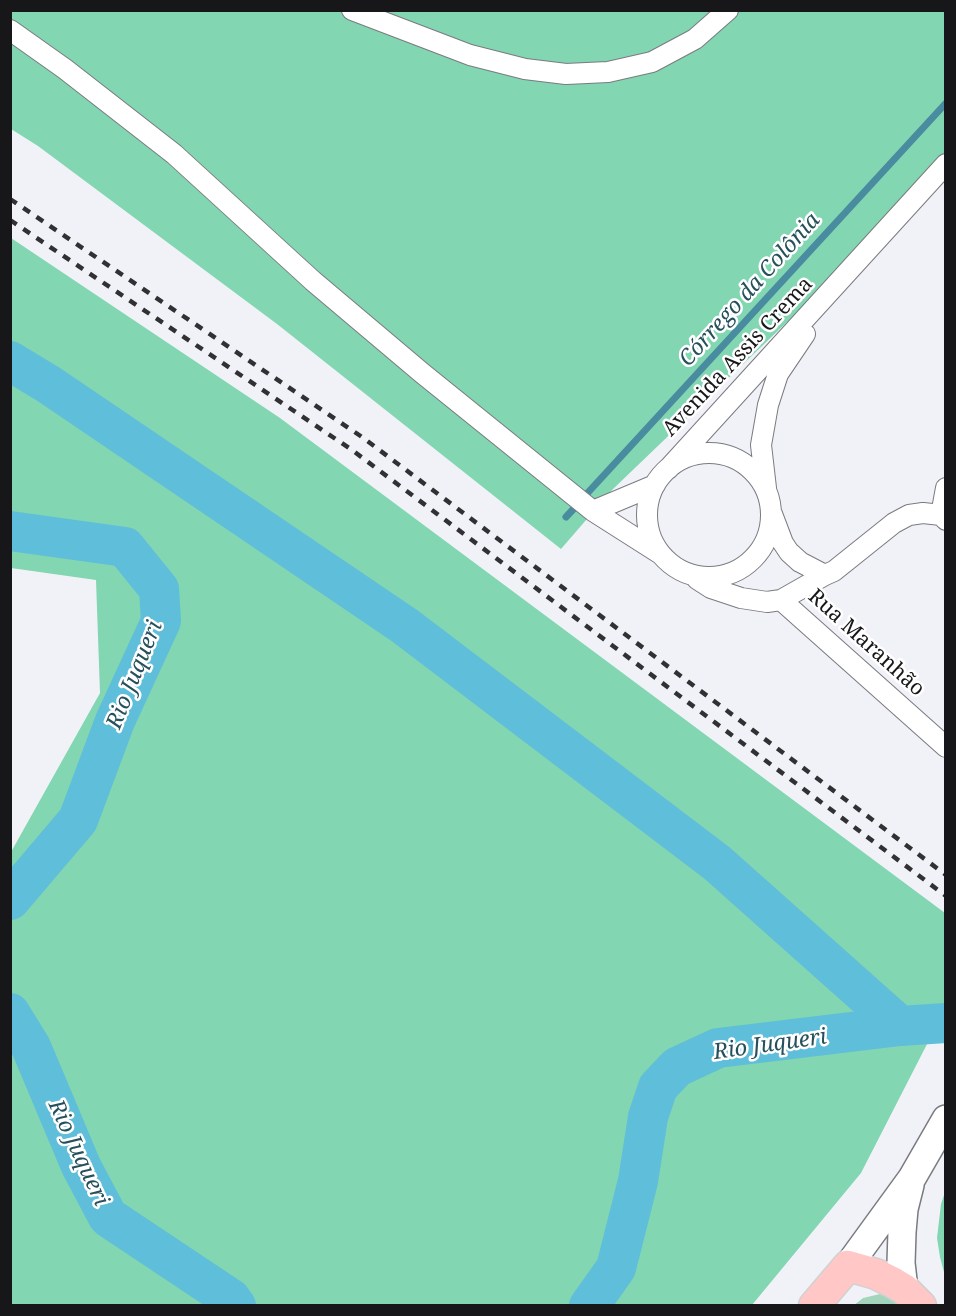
<!DOCTYPE html>
<meta charset="utf-8">
<style>
body{margin:0}
#map{position:relative;width:956px;height:1316px;overflow:hidden;background:#f1f2f8;font-family:"Noto Serif",serif}
canvas{display:block}
.frame{position:absolute;inset:0;border:12px solid #171719;pointer-events:none}
</style>
<div id="map">
<canvas width="956" height="1316"></canvas>
<div class="frame"></div>
</div>
<script>
const c = document.querySelector('canvas').getContext('2d');
c.lineJoin = 'round';
function paint(path, color) { c.fillStyle = color; c.fill(path, 'evenodd'); }
const toPath = rows => new Path2D(rows.map(r => 'M' + r).join(''));
function strokePath(path, color, width, dash) { c.strokeStyle = color; c.lineWidth = width; c.lineCap = dash ? 'butt' : 'round'; c.setLineDash(dash || []); c.stroke(path); }
function write(font, color, halo, rows, align = 'center') {
  c.font = font + ' "Noto Serif",serif'; c.lineWidth = 5; c.setLineDash([]); c.textBaseline = 'middle'; c.strokeStyle = halo; c.fillStyle = color; for (const [text, x, y, turn = 0] of rows) {
    c.save(); c.translate(x, y); c.rotate((+turn || 0) * Math.PI / 180); c.textAlign = isNaN(turn) ? turn : align; if (halo) c.strokeText(text, 0, 0); c.fillText(text, 0, 0); c.restore();
  }
}
const green = toPath([
 [880,1294,890,1295,908,1306,853,1306,863,1298]
]);
const forest = toPath([
 [10,11,945,11,945,152,837,274,612,490,561,549,277,324,38,146,11,129],
 [11,238,280,418,945,913,945,1009,861,1173,752,1305,13,1306,11,1302,11,852,100,693,96,580,11,568],
 [945,1192,945,1276,940,1257,937,1238,941,1204]
]);
const stream = toPath([
 [582,499,946,103],
 [566,517,579,503]
]);
const river = toPath([
 [10,361,48,384,405,626,717,863,900,1026],
 [10,531,125,547,159,589,161,621,115,721,78,820,10,900],
 [10,1013,31,1047,81,1166,108,1217,231,1299,236,1306],
 [589,1306,616,1268,638,1181,648,1117,658,1087,677,1067,718,1048,900,1026,946,1023]
]);
const street = toPath([
 [352,10,470,55,525,69,566,74,608,72,652,62,695,39,728,10],
 [10,30,65,69,174,154,313,281,422,373,593,511,659,553],
 '647 515a62 62 0 1 1 124 0a62 62 0 1 1-124 0Z',
 [668,469,946,164],
 [766,488,761,445,768,405,778,374,805,334],
 [593,511,655,485],
 [772,514,783,543,789,552,800,562,825,575],
 [941,515,946,488],
 [697,579,711,588,741,598,767,602,781,600,825,575,834,571,894,523,909,515,923,513,941,515,946,520],
 [781,600,946,747]
]);
const secondary = toPath([
 [848,1266,912,1178,946,1119],
 [904,1289,901,1263,902,1232,904,1209,910,1185]
]);
const primary = toPath([
 [814,1306,848,1266,876,1274,894,1283,904,1289,921,1306]
]);
const rail = toPath([
 [10,199,362,437,946,875],
 [10,220,352,450,946,896]
]);
const streetNames = [
 ["Avenida Assis Crema",738,357,-47],
 ["Rua Maranhão",866,643,42]
];
const waterNames = [
 ["Córrego da Colônia",750,290,-48],
 ["Rio Juqueri",135,675,-68],
 ["Rio Juqueri",770,1045,-8],
 ["Rio Juqueri",78,1153,65]
];
paint(green, '#a3d5bd');
paint(forest, '#82d6b1');
strokePath(stream, '#498c9f', 7);
strokePath(river, '#5fbed9', 40);
strokePath(street, '#7a7b81', 22);
strokePath(secondary, '#7a7b81', 30);
strokePath(primary, '#d1d1d1', 33);
strokePath(street, '#fff', 20);
strokePath(secondary, '#fff', 27);
strokePath(primary, '#ffc7c6', 30);
strokePath(rail, '#313134', 4.5, [8, 8]);
write('21px', '#171719', '#fff', streetNames);
write('italic 22px', '#26505c', '#fff', waterNames);
</script>
